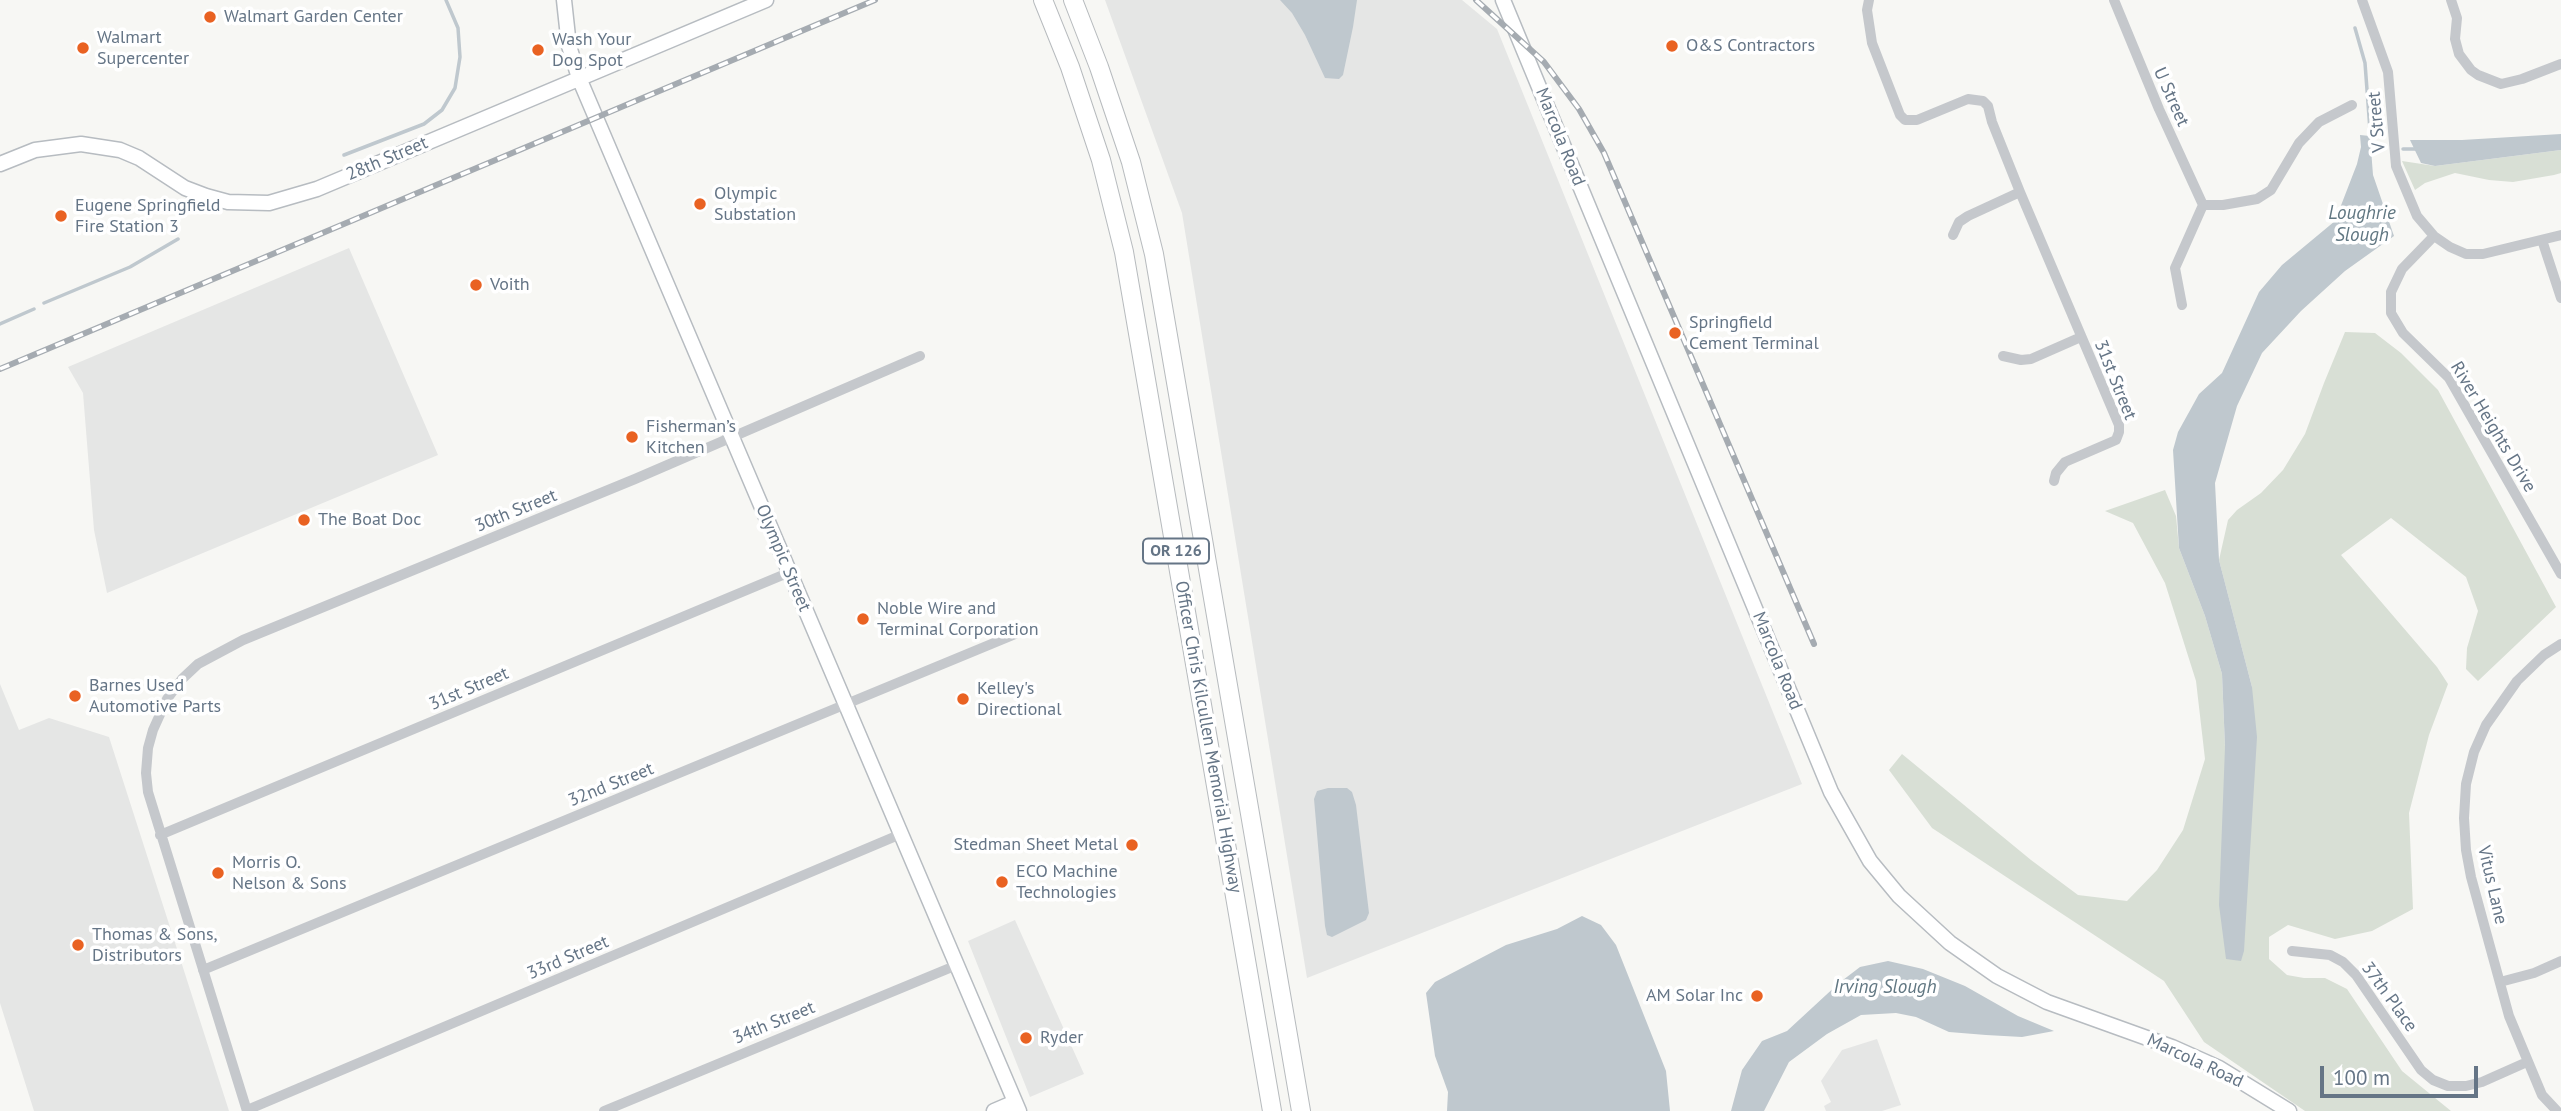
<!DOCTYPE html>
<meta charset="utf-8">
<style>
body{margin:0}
#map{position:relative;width:2561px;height:1111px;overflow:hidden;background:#f7f7f4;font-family:"PT Sans",sans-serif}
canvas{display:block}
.scale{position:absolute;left:2320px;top:1066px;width:158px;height:32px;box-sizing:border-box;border:4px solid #657586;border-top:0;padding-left:9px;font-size:21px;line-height:24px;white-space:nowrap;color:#657586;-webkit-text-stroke:5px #fff;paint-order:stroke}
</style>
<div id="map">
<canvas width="2561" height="1111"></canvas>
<div class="scale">100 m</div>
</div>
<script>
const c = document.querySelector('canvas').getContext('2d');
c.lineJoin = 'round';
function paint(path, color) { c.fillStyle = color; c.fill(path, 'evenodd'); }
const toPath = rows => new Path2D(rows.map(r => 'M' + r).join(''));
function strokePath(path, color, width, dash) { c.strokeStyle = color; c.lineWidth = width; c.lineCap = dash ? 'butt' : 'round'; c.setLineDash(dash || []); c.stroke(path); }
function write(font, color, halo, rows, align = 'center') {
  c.font = font + ' "PT Sans",sans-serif'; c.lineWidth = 7; c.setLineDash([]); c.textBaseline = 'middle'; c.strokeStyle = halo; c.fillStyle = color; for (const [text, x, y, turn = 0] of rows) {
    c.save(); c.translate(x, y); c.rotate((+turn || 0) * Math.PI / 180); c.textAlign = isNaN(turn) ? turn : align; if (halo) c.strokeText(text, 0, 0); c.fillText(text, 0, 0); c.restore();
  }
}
const built = toPath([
 [1105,0,1462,0,1497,29,1802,784,1307,978,1182,213],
 [349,248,438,455,107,593,94,530,83,393,68,367],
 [0,684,19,730,49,718,109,737,229,1111,34,1111,0,1003],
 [1015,920,1084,1074,1030,1097,968,941],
 [1877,1039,1901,1105,1882,1111,1826,1111,1824,1106,1831,1102,1821,1081,1842,1050]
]);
const green = toPath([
 [2561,150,2561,173,2554,175,2513,182,2489,180,2455,173,2425,183,2415,190,2402,161,2435,166],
 [2345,332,2375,333,2401,353,2438,390,2556,607,2478,681,2466,669,2467,648,2478,611,2466,577,2391,518,2341,555,2437,667,2448,684,2429,735,2409,813,2413,909,2372,931,2335,939,2288,925,2269,937,2269,959,2287,975,2304,978,2325,978,2347,989,2402,1071,2451,1111,2305,1111,2204,1042,2164,981,1932,828,1889,770,1902,754,2031,860,2078,895,2127,901,2157,870,2183,830,2205,759,2196,681,2165,583,2133,523,2105,511,2165,490,2176,516,2179,548,2205,616,2222,674,2225,747,2252,687,2219,560,2228,520,2237,510,2261,493,2283,470,2305,434,2324,383]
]);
const water = toPath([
 [1280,0,1357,0,1353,27,1343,75,1339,79,1325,78,1305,35,1292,13],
 [2561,134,2561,150,2435,166,2421,163,2410,140,2462,140],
 [2360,135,2370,136,2373,175,2394,236,2345,271,2301,311,2262,353,2237,406,2215,483,2219,560,2252,687,2257,737,2244,951,2241,961,2226,959,2219,905,2225,747,2222,674,2205,616,2179,548,2173,450,2178,432,2199,394,2222,373,2259,292,2282,265,2335,221,2357,164,2361,147],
 [1328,788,1347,788,1352,792,1356,805,1369,913,1366,920,1332,937,1327,935,1325,926,1314,799,1317,791],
 [1582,916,1601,925,1616,945,1666,1071,1670,1111,1447,1111,1448,1092,1435,1056,1426,993,1435,982,1506,945,1557,929],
 [1888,961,1923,969,1965,986,2018,1016,2054,1031,2022,1037,1986,1035,1949,1032,1916,1017,1896,1013,1861,1015,1827,1034,1789,1062,1764,1111,1731,1111,1742,1070,1762,1041,1787,1031,1839,983,1860,967]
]);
const stream = toPath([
 [2355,28,2365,63,2370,130],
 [2403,149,2419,149],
 [344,155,424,124,442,110,455,88,460,57,458,28,446,0],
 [44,303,130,267,178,239],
 [0,324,34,309]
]);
const street = toPath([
 [1869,0,1867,10,1872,43,1900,115,1905,120,1917,120,1968,99,1983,101,1988,106,1992,122,2020,192,2119,425,2119,432,2116,440,2065,462,2056,473,2054,481],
 [2114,0,2159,109,2203,205],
 [2362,0,2388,72,2396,166,2417,216,2434,236,2450,247,2466,254,2483,254,2561,235],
 [2451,0,2457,18,2455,39,2459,54,2471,70,2478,75,2501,84,2522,79,2561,64],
 [2203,205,2223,205,2257,199,2271,190,2299,143,2319,122,2352,105],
 [1953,235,1959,222,1968,216,2020,192],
 [2434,236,2402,269,2391,292,2391,313,2403,333,2449,378,2561,574],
 [2542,240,2561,298],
 [2182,305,2175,268,2203,205],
 [2003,356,2021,360,2031,359,2081,337],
 [160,835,790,572],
 [2292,951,2330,955,2343,962,2356,975,2421,1070,2433,1080,2448,1086,2466,1086,2482,1082,2527,1062],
 [203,970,1030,628],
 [2500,982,2534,973,2561,961],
 [247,1110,901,834],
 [247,1111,148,792,146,773,148,748,153,730,167,699,182,679,198,664,243,640,635,479,920,356],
 [604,1111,957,965],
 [2557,1111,2542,1095,2509,1016,2471,877,2466,850,2464,818,2466,784,2474,752,2486,725,2517,681,2544,655,2561,644]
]);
const secondary = toPath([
 [564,0,569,46,579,78,1019,1111],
 [1503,0,1831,792,1870,861,1899,896,1950,943,1997,976,2047,1002,2172,1047,2219,1068,2289,1111],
 [0,164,35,150,81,144,120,150,139,158,185,188,206,196,228,202,269,203,317,189,766,0],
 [994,1111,1015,1102]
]);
const highway = toPath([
 [1043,0,1070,67,1101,160,1124,252,1272,1111],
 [1073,0,1099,67,1131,162,1154,254,1301,1111]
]);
const rail = toPath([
 [1476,0,1544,62,1579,109,1604,153,1814,644],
 [0,369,875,0]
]);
const markers = [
 [210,17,7,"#e96222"],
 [1672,46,7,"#e96222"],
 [83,48,7,"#e96222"],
 [538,50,7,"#e96222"],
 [700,204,7,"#e96222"],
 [61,216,7,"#e96222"],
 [476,285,7,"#e96222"],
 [1675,333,7,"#e96222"],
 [632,437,7,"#e96222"],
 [304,520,7,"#e96222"],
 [863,619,7,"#e96222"],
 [75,696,7,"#e96222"],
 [963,699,7,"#e96222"],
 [1132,845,7,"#e96222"],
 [218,873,7,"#e96222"],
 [1002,882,7,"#e96222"],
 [78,945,7,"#e96222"],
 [1757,996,7,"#e96222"],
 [1026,1038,7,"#e96222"]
];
const shields = [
 [1176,551,66]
];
const shieldNames = [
 ["OR 126",1176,551]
];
const poiNames = [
 ["Walmart Garden Center",224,17],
 ["Walmart",97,38],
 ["Supercenter",97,59],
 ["Wash Your",552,40],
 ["Dog Spot",552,61],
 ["O&S Contractors",1686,46],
 ["Olympic",714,194],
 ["Substation",714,215],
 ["Eugene Springfield",75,206],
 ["Fire Station 3",75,227],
 ["Voith",490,285],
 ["Springfield",1689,323],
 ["Cement Terminal",1689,344],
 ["Fisherman’s",646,427],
 ["Kitchen",646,448],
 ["The Boat Doc",318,520],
 ["Noble Wire and",877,609],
 ["Terminal Corporation",877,630],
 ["Barnes Used",89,686],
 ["Automotive Parts",89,707],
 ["Kelley's",977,689],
 ["Directional",977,710],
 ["Stedman Sheet Metal",1118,845,"right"],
 ["Morris O.",232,863],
 ["Nelson & Sons",232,884],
 ["ECO Machine",1016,872],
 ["Technologies",1016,893],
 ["Thomas & Sons,",92,935],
 ["Distributors",92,956],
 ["AM Solar Inc",1743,996,"right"],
 ["Ryder",1040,1038]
];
const streetNames = [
 ["U Street",2171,97,66],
 ["V Street",2377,122,-95],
 ["Marcola Road",1560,137,68],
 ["28th Street",387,159,-23],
 ["31st Street",2115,380,68],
 ["River Heights Drive",2493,427,59],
 ["30th Street",516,511,-22],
 ["Olympic Street",783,558,67],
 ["Marcola Road",1777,661,68],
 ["31st Street",469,689,-23],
 ["Officer Chris Kilcullen Memorial Highway",1208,737,80],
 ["32nd Street",611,785,-22],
 ["Vitus Lane",2492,885,77],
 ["33rd Street",568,958,-23],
 ["37th Place",2389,997,54],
 ["34th Street",774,1023,-22],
 ["Marcola Road",2195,1061,25]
];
const waterNames = [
 ["Loughrie",2362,214],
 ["Slough",2362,236],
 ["Irving Slough",1885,988]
];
paint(built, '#e5e6e5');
paint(green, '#d8dfd5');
paint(water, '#bfc8ce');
strokePath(stream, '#bfc8ce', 3.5);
strokePath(secondary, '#b7bcc1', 17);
strokePath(highway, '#b7bbbe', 20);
strokePath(street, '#c5c8cc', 10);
strokePath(secondary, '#fff', 14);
strokePath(highway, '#fff', 18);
strokePath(rail, '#a5abb1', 6);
strokePath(rail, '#fff', 3.5, [10]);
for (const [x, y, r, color] of markers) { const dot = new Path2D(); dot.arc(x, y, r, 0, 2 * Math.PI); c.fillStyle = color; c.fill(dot); strokePath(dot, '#fff', 2.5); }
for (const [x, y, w] of shields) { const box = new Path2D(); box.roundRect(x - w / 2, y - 12.5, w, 25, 5); c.fillStyle = '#fff'; c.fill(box); strokePath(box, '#657586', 2); }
write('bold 16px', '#657586', null, shieldNames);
write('18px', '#657586', '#fff', poiNames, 'left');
write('18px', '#657586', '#fff', streetNames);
write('italic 19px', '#617782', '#fff', waterNames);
</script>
